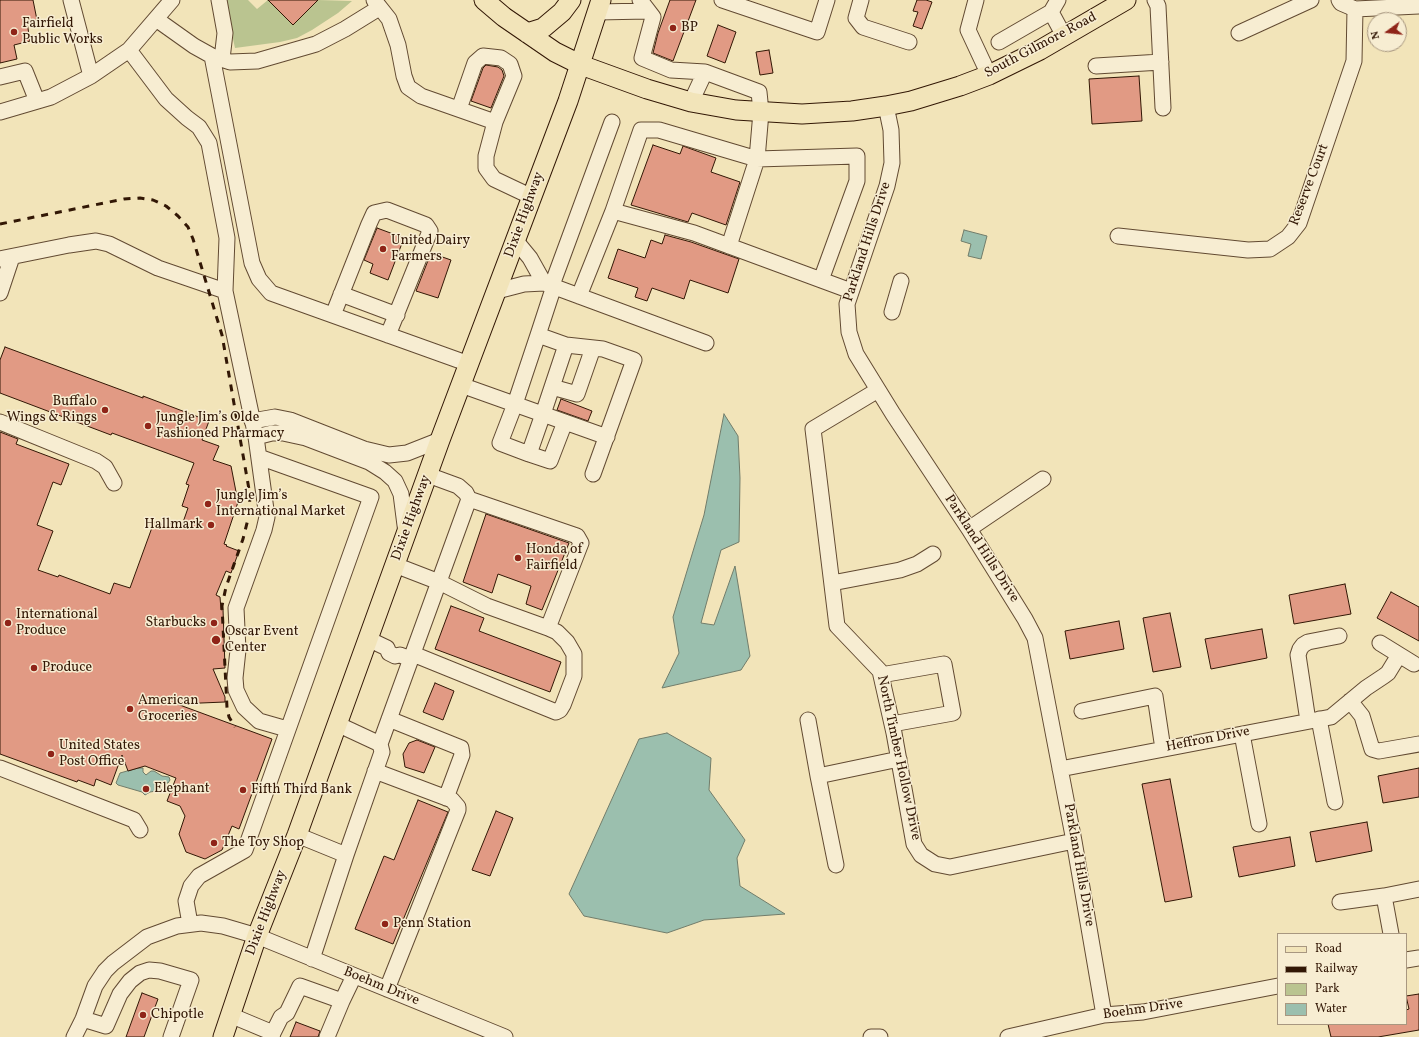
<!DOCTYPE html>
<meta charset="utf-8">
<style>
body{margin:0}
#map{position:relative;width:1419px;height:1037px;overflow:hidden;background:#f2e4b9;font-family:Vollkorn,serif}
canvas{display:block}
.legend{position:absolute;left:1277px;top:933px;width:130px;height:92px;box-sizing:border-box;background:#f7edd2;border:1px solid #a89780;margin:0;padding:5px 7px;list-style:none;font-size:12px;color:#321705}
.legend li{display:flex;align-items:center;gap:8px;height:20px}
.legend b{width:20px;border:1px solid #a89780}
.north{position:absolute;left:1367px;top:12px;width:40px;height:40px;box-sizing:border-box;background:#f7edd2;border:1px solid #a89780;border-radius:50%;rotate:255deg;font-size:11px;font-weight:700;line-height:16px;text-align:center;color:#321705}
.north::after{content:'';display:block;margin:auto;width:14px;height:18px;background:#8f2418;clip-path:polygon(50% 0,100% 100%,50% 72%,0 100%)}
</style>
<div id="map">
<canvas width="1419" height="1037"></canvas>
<ul class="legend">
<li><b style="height:5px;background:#f2e4b9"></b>Road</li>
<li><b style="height:5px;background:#321705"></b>Railway</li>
<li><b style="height:11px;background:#bac490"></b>Park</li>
<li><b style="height:11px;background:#9bbfae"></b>Water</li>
</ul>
<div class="north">N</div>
</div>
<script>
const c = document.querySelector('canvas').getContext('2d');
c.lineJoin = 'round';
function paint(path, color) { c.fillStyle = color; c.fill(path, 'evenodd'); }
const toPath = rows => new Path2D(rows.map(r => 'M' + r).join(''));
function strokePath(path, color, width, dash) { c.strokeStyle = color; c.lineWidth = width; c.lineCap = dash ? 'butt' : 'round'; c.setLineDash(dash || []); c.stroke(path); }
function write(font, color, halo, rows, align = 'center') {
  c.font = font + ' Vollkorn,serif'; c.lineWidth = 3; c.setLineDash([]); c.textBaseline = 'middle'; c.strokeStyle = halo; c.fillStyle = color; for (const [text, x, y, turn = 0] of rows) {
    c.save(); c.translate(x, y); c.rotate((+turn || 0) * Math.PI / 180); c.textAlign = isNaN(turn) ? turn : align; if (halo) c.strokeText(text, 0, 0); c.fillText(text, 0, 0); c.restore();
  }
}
const green = toPath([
 [227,0,248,0,257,9,268,0,293,25,318,0,352,1,338,13,312,30,297,38,280,42,235,48,226,7]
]);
const water = toPath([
 [964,230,987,236,981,259,968,256,971,244,961,241,964,230],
 [724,414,738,436,740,478,739,542,721,550,701,623,714,625,735,566,750,656,741,670,662,688,679,653,673,617,704,515,724,414],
 [667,733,711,758,709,790,745,840,737,858,740,886,785,914,704,920,667,933,584,916,569,894,639,739,667,733],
 [138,768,143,768,143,772,146,775,151,771,154,771,162,776,169,777,170,780,168,783,163,783,159,785,156,791,150,792,145,795,142,792,118,785,116,783,120,773,138,768]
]);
const building = toPath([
 [0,0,33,0,37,20,27,22,30,41,14,45,17,59,0,63,0,0],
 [268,0,318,0,293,25,268,0],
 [670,0,696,0,673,61,653,53,658,33,670,0],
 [917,0,926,0,932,2,922,29,913,26,918,12,913,11,917,0],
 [718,25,736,32,725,63,707,56,718,25],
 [769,50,773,73,760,75,756,52,769,50],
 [486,65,498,67,502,70,504,76,491,108,471,101,483,68,486,65],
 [1139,76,1142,121,1092,124,1089,79,1139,76],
 [653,145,680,154,683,146,716,158,711,172,740,182,726,225,692,213,688,222,631,205,653,145],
 [377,228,404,238,388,280,370,273,373,264,364,260,377,228],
 [665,235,691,242,739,259,728,293,690,280,684,299,652,288,647,301,635,297,638,288,608,278,618,249,645,258,651,240,662,244,665,235],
 [431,253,451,260,438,298,416,291,431,253],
 [5,347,143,398,143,396,209,421,202,440,219,446,213,460,231,466,238,502,224,544,227,545,226,546,239,551,231,573,226,571,216,595,220,597,221,610,223,609,225,668,213,669,225,697,225,702,177,704,272,739,239,829,232,826,222,850,205,859,186,852,179,834,185,816,180,806,167,801,176,778,145,766,128,771,122,755,111,785,96,779,94,786,78,780,77,782,0,754,0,432,18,439,16,444,69,464,61,485,53,482,37,525,53,531,38,570,58,577,59,575,110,594,114,583,130,588,154,522,167,526,169,523,181,528,188,508,182,506,189,485,186,484,194,463,112,433,111,435,0,393,0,360,5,347],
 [561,399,592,411,588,421,557,410,561,399],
 [486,514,569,543,542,610,526,604,531,586,498,574,492,593,463,582,486,514],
 [1345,584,1351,614,1294,624,1289,595,1345,584],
 [1391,592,1419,607,1419,641,1377,618,1391,592],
 [451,606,484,618,479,631,561,662,550,692,435,649,451,606],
 [1170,613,1181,667,1153,672,1143,618,1170,613],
 [1119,621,1124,649,1070,659,1065,631,1119,621],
 [1262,629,1267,658,1211,669,1205,639,1262,629],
 [435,683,454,691,443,720,423,712,435,683],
 [417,740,435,747,424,773,405,767,403,754,409,743,417,740],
 [1419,768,1419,797,1383,803,1378,776,1419,768],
 [1170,779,1192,897,1165,902,1142,784,1170,779],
 [418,800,448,812,393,944,355,929,384,856,394,860,418,800],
 [496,811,513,818,490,876,472,870,496,811],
 [1367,822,1372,851,1316,862,1310,832,1367,822],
 [1290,837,1295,866,1239,877,1233,847,1290,837],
 [142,993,158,999,144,1037,126,1037,142,993],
 [1419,994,1419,1030,1378,1037,1331,1037,1328,1024,1406,1024,1406,1010,1409,1009,1406,996,1419,994],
 [296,1022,320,1031,318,1037,290,1037,296,1022]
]);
const minor = toPath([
 [71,0,91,76],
 [219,0,225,33,222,59],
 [374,0,389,19,398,45,404,76,408,87,421,96,495,122,486,156,486,168,494,179,532,197],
 [640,0,653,17,642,58,671,70,705,72,759,92,761,112,757,159,729,246],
 [722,0,817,32,827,0],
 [861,0,856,18,863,27,909,42],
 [976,0,968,30,989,75],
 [1155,0,1158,6,1163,108],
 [1339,0,1341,3,1355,9,1419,6],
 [597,12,648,11],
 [1051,12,1064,36],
 [156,19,194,46,212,56,230,62,257,61,316,44,345,29,379,8],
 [1239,33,1311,0],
 [999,42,1051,12,1058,0],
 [129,50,166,99,187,118,199,127,209,143,227,238,225,291,256,437,267,517,264,530,236,608,238,650,235,678,236,690,244,707,259,721,287,729],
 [212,56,252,263,259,279,271,293,469,364],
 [1096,66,1161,62],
 [0,77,25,71,37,101],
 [691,102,705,72],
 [886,106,891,130,892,163,887,186,847,304,849,332,856,354,893,414,969,529,1025,619,1035,638,1074,841,1104,1015],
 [459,109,475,63,483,56,501,58,510,64,514,76,495,122],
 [0,112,51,97,91,76,129,50,172,0],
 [1118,236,1248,250,1270,249,1288,237,1299,223,1354,61,1355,9],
 [516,241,530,258,544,283],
 [0,259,69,245,96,241,109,244,158,268,225,291],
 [821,280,857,181,857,156,757,159,659,130,641,130,613,211,694,233,851,291],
 [552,285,612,122],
 [497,291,524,284,544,283,706,343],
 [0,293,12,257],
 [341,294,397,315],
 [579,296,613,211],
 [892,312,901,281],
 [333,315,369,224,374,213,387,210,426,225,430,231,388,335],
 [538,335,566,345,543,414,529,454,500,443,515,404,538,335,554,286],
 [566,345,603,349,634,360,593,474],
 [461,385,607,437],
 [552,387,577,394,593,348],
 [878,390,813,429,837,626,880,671,894,733,914,844,921,855,935,864,950,867,1074,841],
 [252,421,275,417,290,420,364,449,389,455,407,453,440,440],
 [0,422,96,461,105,467,114,483],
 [256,437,272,433,283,433,306,438,369,462,385,472,395,481,401,494,406,533],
 [529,454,550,461,565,422],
 [969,529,1043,479],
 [395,565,439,582,487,606,548,628,581,543,577,536,469,499],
 [832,583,900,570,917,564,933,554],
 [368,639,387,648,389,653,395,656,400,655,411,659],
 [1380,643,1414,664],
 [413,654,556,712,560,710,563,705,574,676,574,654,567,642,557,632,548,628],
 [881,675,944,664,953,713,892,724],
 [1350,701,1362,716,1372,749,1379,751,1419,744],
 [1082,711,1155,696,1163,749],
 [389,719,461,748,462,755,446,798],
 [1319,719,1335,802],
 [808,720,818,776],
 [1308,721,1298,655,1300,649,1303,645,1308,642,1339,636],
 [1242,734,1259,824],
 [380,744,469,499,466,493,458,486,428,475],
 [0,768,134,820,140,830],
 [1060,769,1331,717,1366,688,1384,676,1388,673,1399,655],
 [375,771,452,800,458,807,458,810,387,989],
 [297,835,346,855],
 [836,865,818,776,899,759],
 [1384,896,1419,889],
 [1340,902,1384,896,1391,934],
 [190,924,186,901,191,886,199,876,245,850,371,497,259,457],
 [312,959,346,855,382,752,380,744,337,724],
 [1406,960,1419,958],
 [342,1001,354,976],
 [230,1015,273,1033,272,1037],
 [83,1019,106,1026,120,994,130,981,140,973,149,970,160,971,191,980,171,1037],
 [273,1033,281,1017,287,1013,300,986,342,1001,327,1037],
 [74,1037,83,1019,95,986,105,971,113,963,147,937,177,926,201,923,223,926,257,936,505,1037],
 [871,1037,880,1037],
 [1008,1037,1104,1015,1143,1012,1278,986]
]);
const major = toPath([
 [484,0,504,17,555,52,581,65,647,89,691,102,736,110,802,114,852,111,886,106,911,101,960,86,989,75,1040,50,1126,0],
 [527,33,543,28,562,12,571,0],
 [223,1037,257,936,297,835,440,440,568,101,601,0]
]);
const rail = toPath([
 [0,224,124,199,140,198,153,200,166,206,178,216,188,227,193,239,222,335,250,495,249,515,243,539,226,587,222,606,227,708,229,717,235,727]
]);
const markers = [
 [673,28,4,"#8f2418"],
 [14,32,4,"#8f2418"],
 [383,249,4,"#8f2418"],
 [105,410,4,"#8f2418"],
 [148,426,4,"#8f2418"],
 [208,504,4,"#8f2418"],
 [211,525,4,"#8f2418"],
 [518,558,4,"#8f2418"],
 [8,623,4,"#8f2418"],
 [214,623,4,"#8f2418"],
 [216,640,5,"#8f2418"],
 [34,668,4,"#8f2418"],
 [130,709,4,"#8f2418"],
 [51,754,4,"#8f2418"],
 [146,789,4,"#8f2418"],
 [243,790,4,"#8f2418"],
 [214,843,4,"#8f2418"],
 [385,924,4,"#8f2418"],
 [143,1015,4,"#8f2418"]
];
const poiNames = [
 ["Fairfield",22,24],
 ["Public Works",22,40],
 ["BP",681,28],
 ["United Dairy",391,241],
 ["Farmers",391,257],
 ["Buffalo",97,402,"right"],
 ["Wings & Rings",97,418,"right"],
 ["Jungle Jim’s Olde",156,418],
 ["Fashioned Pharmacy",156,434],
 ["Jungle Jim’s",216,496],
 ["International Market",216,512],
 ["Hallmark",203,525,"right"],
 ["Honda of",526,550],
 ["Fairfield",526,566],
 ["International",16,615],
 ["Produce",16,631],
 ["Starbucks",206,623,"right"],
 ["Oscar Event",225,632],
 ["Center",225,648],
 ["Produce",42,668],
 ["American",138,701],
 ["Groceries",138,717],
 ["United States",59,746],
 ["Post Office",59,762],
 ["Elephant",154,789],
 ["Fifth Third Bank",251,790],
 ["The Toy Shop",222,843],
 ["Penn Station",393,924],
 ["Chipotle",151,1015]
];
const streetNames = [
 ["South Gilmore Road",1041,46,-28],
 ["Reserve Court",1310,185,-69],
 ["Dixie Highway",525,215,-70],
 ["Parkland Hills Drive",868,242,-72],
 ["Dixie Highway",412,518,-70],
 ["Parkland Hills Drive",981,549,57],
 ["Heffron Drive",1208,740,-11],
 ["North Timber Hollow Drive",898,758,78],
 ["Parkland Hills Drive",1078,865,80],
 ["Dixie Highway",267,913,-69],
 ["Boehm Drive",381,987,22],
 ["Boehm Drive",1143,1010,-8]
];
paint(green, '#bac490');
paint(water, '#9bbfae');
strokePath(water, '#717c6a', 1);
paint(building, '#e19a84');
strokePath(building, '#321705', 1);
strokePath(minor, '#624a32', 17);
strokePath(major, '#321705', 21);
strokePath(minor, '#f7edd2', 15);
strokePath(major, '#f2e4b9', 19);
strokePath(rail, '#321705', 3, [7, 7]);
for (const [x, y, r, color] of markers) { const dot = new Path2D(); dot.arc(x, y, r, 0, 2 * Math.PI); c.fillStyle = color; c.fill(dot); strokePath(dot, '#f7edd2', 1.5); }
write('14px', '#321705', '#f7edd2', poiNames, 'left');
write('14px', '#321705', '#f7edd2', streetNames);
</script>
